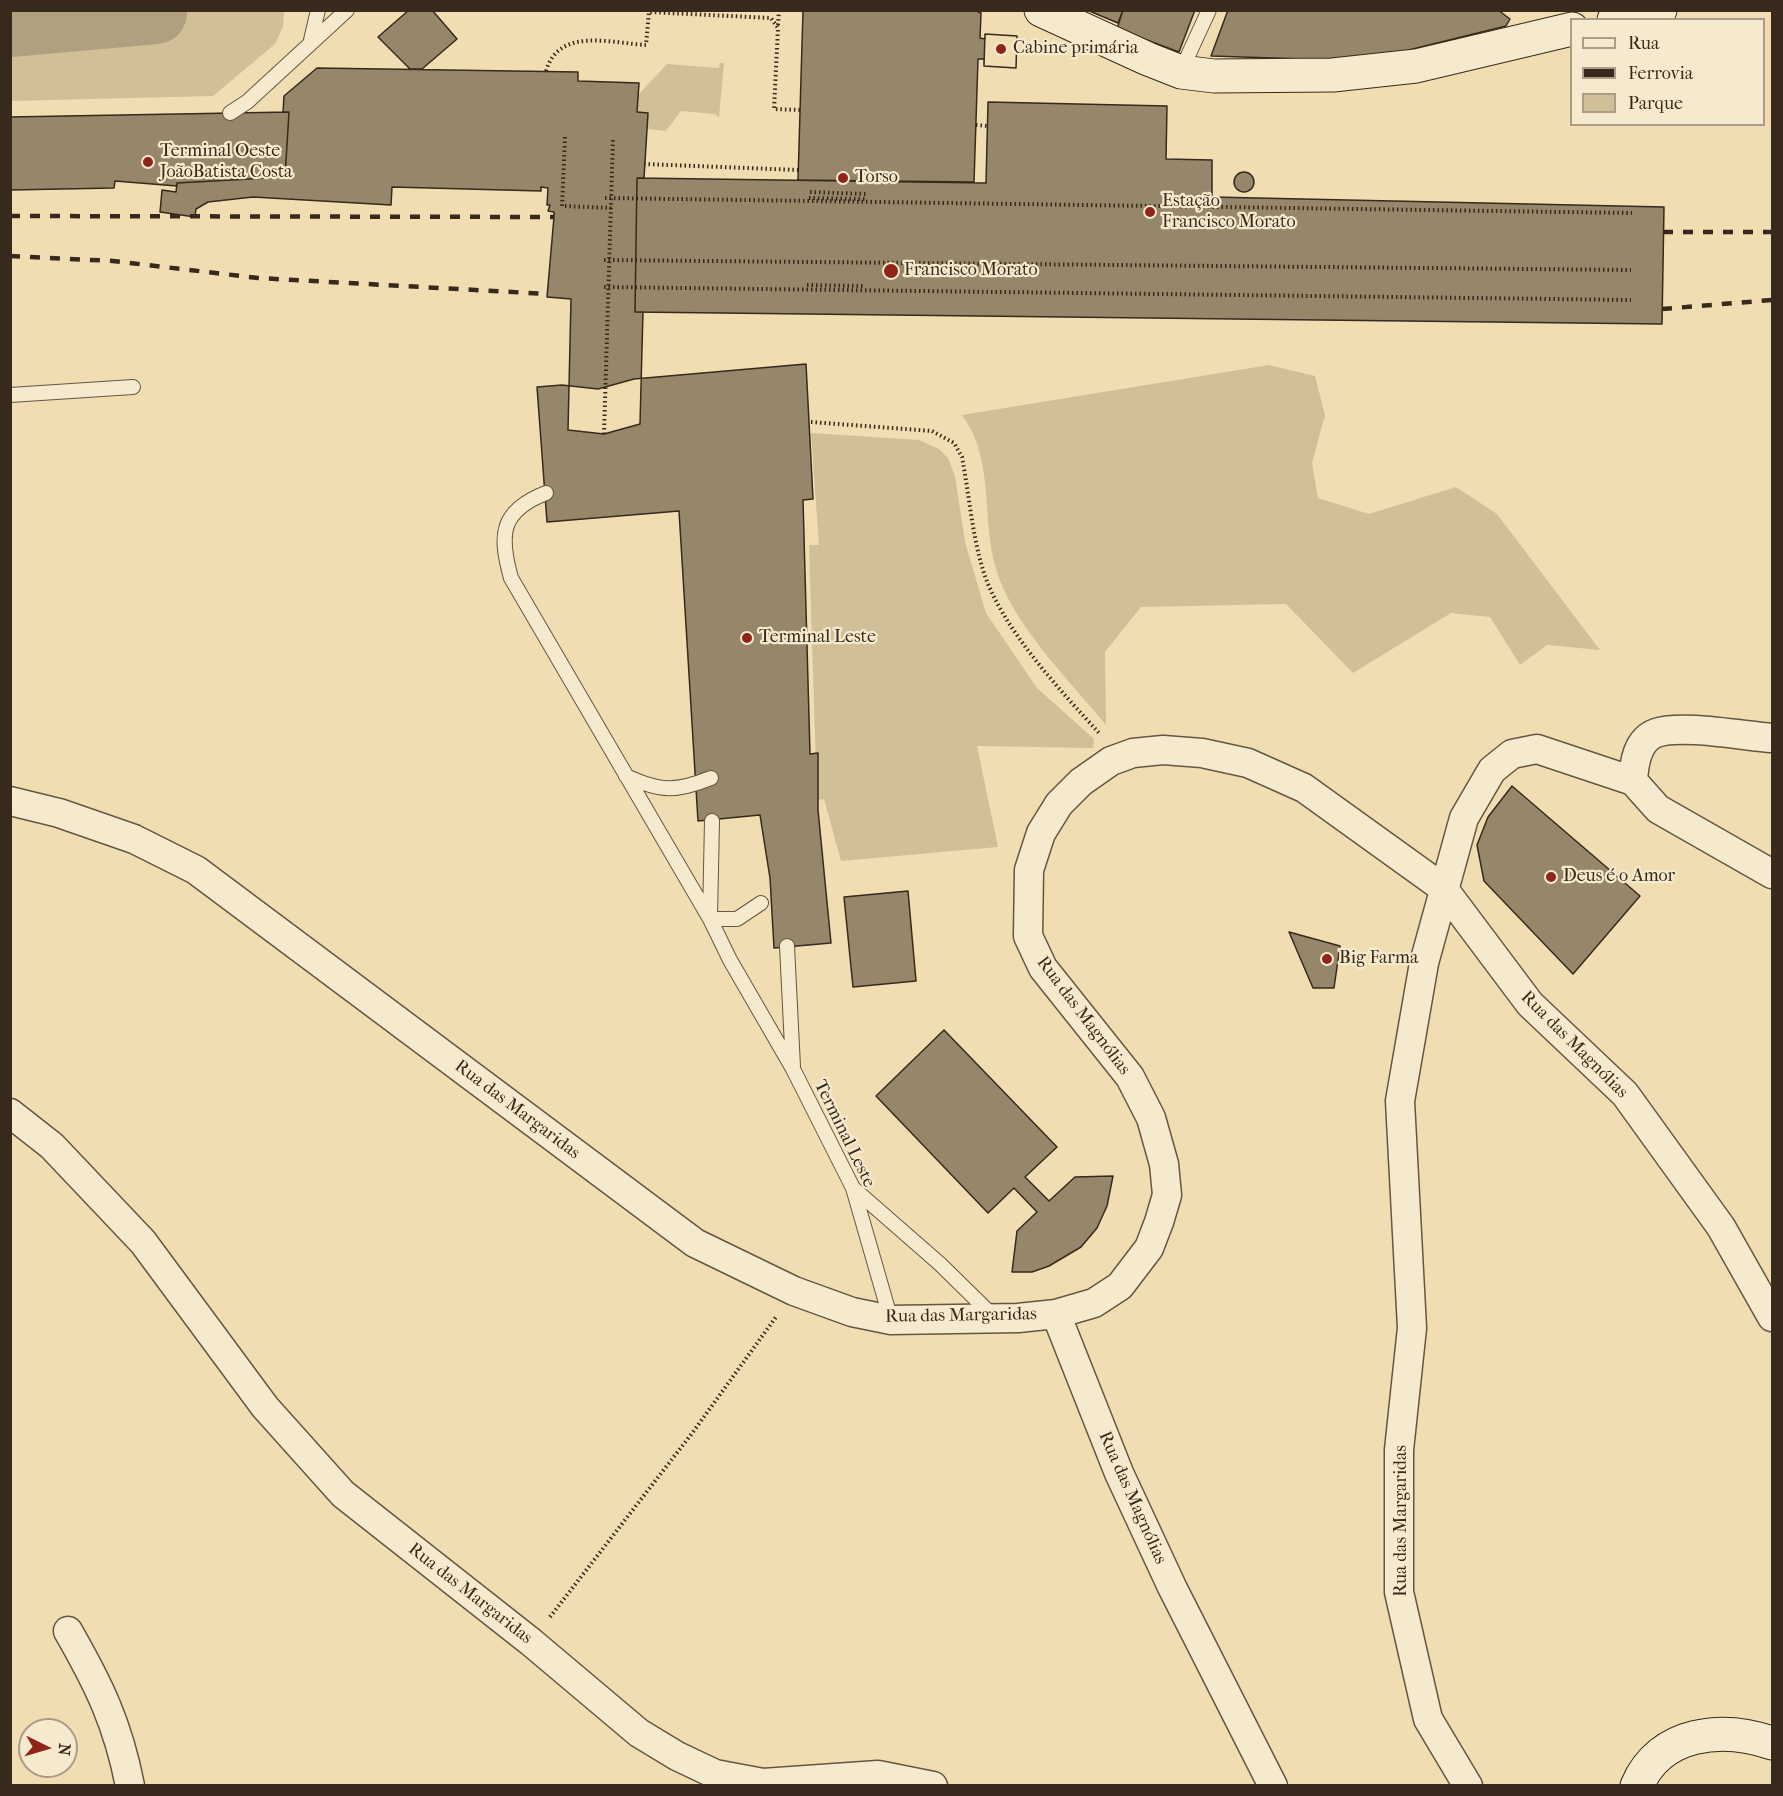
<!DOCTYPE html>
<meta charset="utf-8">
<style>
body{margin:0}
#map{position:relative;width:1783px;height:1796px;overflow:hidden;background:#f0deb2;font-family:"IM FELL French Canon",serif}
canvas{display:block}
.frame{position:absolute;inset:0;border:12px solid #37291b;pointer-events:none}
.legend{position:absolute;left:1570px;top:18px;width:195px;height:108px;box-sizing:border-box;background:#f5eacd;border:2px solid #a99d86;margin:0;padding:8px 10px;list-style:none;font-size:18px;color:#37291b}
.legend li{display:flex;align-items:center;gap:12px;height:30px}
.legend b{width:30px;border:2px solid #a99d86}
.north{position:absolute;left:18px;top:1718px;width:60px;height:60px;box-sizing:border-box;background:#f5eacd;border:2px solid #a99d86;border-radius:50%;rotate:95deg;font-size:16px;font-weight:700;line-height:24px;text-align:center;color:#37291b}
.north::after{content:'';display:block;margin:auto;width:21px;height:27px;background:#8f2418;clip-path:polygon(50% 0,100% 100%,50% 72%,0 100%)}
</style>
<div id="map">
<canvas width="1783" height="1796"></canvas>
<div class="frame"></div>
<ul class="legend">
<li><b style="height:8px;background:#f5eacd"></b>Rua</li>
<li><b style="height:8px;background:#37291b"></b>Ferrovia</li>
<li><b style="height:16px;background:#d1bf98"></b>Parque</li>
</ul>
<div class="north">N</div>
</div>
<script>
const ctx = document.querySelector('canvas').getContext('2d');
ctx.lineJoin = 'round';
function fillPath(path, color) { ctx.fillStyle = color; ctx.fill(path, 'evenodd'); }
function trace(path, color, width, dash) { ctx.strokeStyle = color; ctx.lineWidth = width; ctx.lineCap = dash ? 'butt' : 'round'; ctx.setLineDash(dash || []); ctx.stroke(path); }
function write(font, color, halo, rows, align = 'center') {
  ctx.font = font + ' "IM FELL French Canon",serif'; ctx.lineWidth = 4.5; ctx.setLineDash([]); ctx.textBaseline = 'middle'; ctx.strokeStyle = halo; ctx.fillStyle = color; for (const [text, x, y, turn = 0] of rows) {
    ctx.save(); ctx.translate(x, y); ctx.rotate((+turn || 0) * Math.PI / 180); ctx.textAlign = isNaN(turn) ? turn : align; if (halo) ctx.strokeText(text, 0, 0); ctx.fillText(text, 0, 0); ctx.restore();
  }
}
const green = new Path2D(`
 M10,11L284,10V11L283,27L275,44L213,96L11,101Z
 M720,63H724L719,118L715,114L681,111L666,131L646,129L637,112L638,95L667,64L719,68Z
 M1269,365L1315,376L1325,415L1312,463L1318,498L1369,514L1456,487L1497,514L1600,650L1547,645L1520,665L1490,617L1451,613L1353,673L1286,604L1141,607L1105,652L1106,725C1070,681 1012,624 996,569C981,519 995,459 962,415Z
 M811,433L919,440L939,449L948,458L955,476L965,542L986,613L1037,688L1094,739L1093,748L977,746L998,847L841,861L824,799L817,800L809,545H819Z`);
const river = new Path2D(`
 M10,26L156,13`);
const building = new Path2D(`
 M409,10H432L457,39L422,69H410L378,37Z
 M803,10H974L981,13L980,38L985,39V34L1017,36L1016,68L984,66V59H978L974,182L798,180Z
 M1087,10H1123L1118,23Z
 M1123,10H1195L1179,52L1117,29Z
 M1228,10H1498L1510,19L1506,26L1364,61L1211,56Z
 M985,34L1017,36L1016,68L984,66Z
 M317,68L578,72V81L639,83L637,112L648,113L644,178H637L635,312H643L640,424L604,434L568,430L571,299L547,297L554,217V212L548,211L550,205H547L548,188L541,187V191L392,187L391,205L253,197L208,202L196,209L195,217L160,212L162,190L176,192L177,183L285,177L289,112H283L284,96Z
 M988,102L1167,106L1166,159L1212,160V197L1664,207L1662,324L635,312L637,178L986,183Z
 M289,112L285,177L177,183V186L115,181L114,188L10,190V117Z
 M1234 182a10 10 0 1 1 20 0a10 10 0 1 1-20 0Z
 M806,364L813,499L803,500L810,754L818,753V810L831,943L774,948L770,878L760,815L698,821L679,511L547,522L537,387L562,385L598,389L634,379Z
 M1512,786L1640,896L1573,974L1484,881L1477,845L1488,817Z
 M908,891L916,981L853,987L844,897Z
 M1289,932L1340,946L1334,988H1313Z
 M944,1030L1057,1147L1025,1177L1049,1201L1075,1177L1113,1176L1107,1206L1097,1228L1081,1247L1049,1266L1032,1272H1012L1017,1231L1037,1212L1014,1188L988,1213L876,1096Z`);
const path = new Path2D(`
 M778,25L779,10
 M546,71C559,27 610,43 646,45L649,12L771,18L778,28L774,109L800,110
 M976,125L988,126
 M565,137L562,206L611,208
 M644,164L798,170
 M810,192L866,194
 M605,198L1632,213
 M809,198L866,199
 M604,260L1631,270
 M807,285L864,286
 M604,287L1631,300
 M811,422L932,431L954,443L962,457C969,494 972,534 983,570C1000,626 1059,689 1099,733
 M550,1617L693,1432L776,1317`);
const lane = new Path2D(`
 M311,40L318,10
 M1181,71L1209,10
 M230,113L247,102L347,10
 M10,395L133,387
 M546,493C500,511 499,535 511,578L710,919L730,960L793,1069L853,1188L891,1320
 M626,776C661,792 676,792 711,778
 M710,917L712,821
 M710,919H737L761,903
 M787,946L793,1067
 M853,1188L940,1264L993,1316`);
const street = new Path2D(`
 M1633,781C1634,763 1637,740 1656,733C1680,724 1744,736 1772,738
 M10,801L59,813L134,839L196,870L695,1243L794,1291L852,1312L891,1320L1018,1318L1056,1314L1094,1303L1120,1286L1149,1248L1159,1222L1167,1195L1164,1164L1151,1118L1130,1077L1043,968L1028,936L1029,870L1041,833L1059,804L1081,782L1111,761L1133,753L1163,750L1202,753L1248,763L1304,788L1443,888L1530,1004L1625,1094L1721,1227L1772,1317
 M10,1113L52,1146L143,1242L265,1407L343,1494L531,1642L639,1733L677,1756L715,1774L763,1783L878,1775L933,1786
 M1056,1314L1119,1473L1172,1587L1273,1786
 M68,1631C99,1685 118,1724 130,1786
 M1468,1786L1428,1719L1399,1592V1450L1412,1328L1400,1101L1424,963L1464,818L1492,770L1512,754L1537,749L1633,781L1658,809L1772,874`);
const secondary = new Path2D(`
 M1041,10L1148,59L1181,72L1214,76L1333,75L1416,66L1572,29
 M1614,20L1660,10
 M1637,1786C1660,1731 1723,1726 1772,1743`);
const rail = new Path2D(`
 M10,216L554,217
 M1663,232H1772
 M10,256L113,261L258,278L548,294
 M1662,309L1772,300`);
const pathBridge = new Path2D(`
 M604,434L613,138`);
const markers = [
 [1001,49,6,"#8f2418"],
 [148,162,6,"#8f2418"],
 [843,178,6,"#8f2418"],
 [1150,212,6,"#8f2418"],
 [891,271,8,"#8f2418"],
 [747,638,6,"#8f2418"],
 [1551,877,6,"#8f2418"],
 [1327,959,6,"#8f2418"]
];
const poiNames = [
 ["Cabine primária",1013,49],
 ["Terminal Oeste",160,152],
 ["JoãoBatista Costa",160,173],
 ["Torso",855,178],
 ["Estação",1162,202],
 ["Francisco Morato",1162,223],
 ["Francisco Morato",904,271],
 ["Terminal Leste",759,638],
 ["Deus é o Amor",1563,877],
 ["Big Farma",1339,959]
];
const streetNames = [
 ["Rua das Magnólias",1083,1016,53],
 ["Rua das Magnólias",1574,1045,45],
 ["Rua das Margaridas",517,1110,37],
 ["Terminal Leste",844,1134,64],
 ["Rua das Margaridas",961,1316,-1],
 ["Rua das Magnólias",1132,1498,66],
 ["Rua das Margaridas",1402,1521,-90],
 ["Rua das Margaridas",470,1594,38]
];
fillPath(green, '#d1bf98');
trace(river, '#b1a07f', 62);
fillPath(building, '#97876a');
trace(building, '#37291b', 1.5);
trace(lane, '#655641', 16);
trace(street, '#655641', 31);
trace(secondary, '#37291b', 35);
trace(path, '#37291b', 4, [1.5, 3]);
trace(lane, '#f5eacd', 14);
trace(street, '#f5eacd', 28);
trace(secondary, '#f5eacd', 33);
trace(rail, '#37291b', 4.5, [10, 10]);
trace(pathBridge, '#37291b', 4, [1.5, 3]);
for (const [x, y, r, color] of markers) { const dot = new Path2D(); dot.arc(x, y, r, 0, 2 * Math.PI); ctx.fillStyle = color; ctx.fill(dot); trace(dot, '#f5eacd', 2); }
write('18px', '#37291b', '#f5eacd', poiNames, 'left');
write('18px', '#37291b', '#f5eacd', streetNames);
</script>
